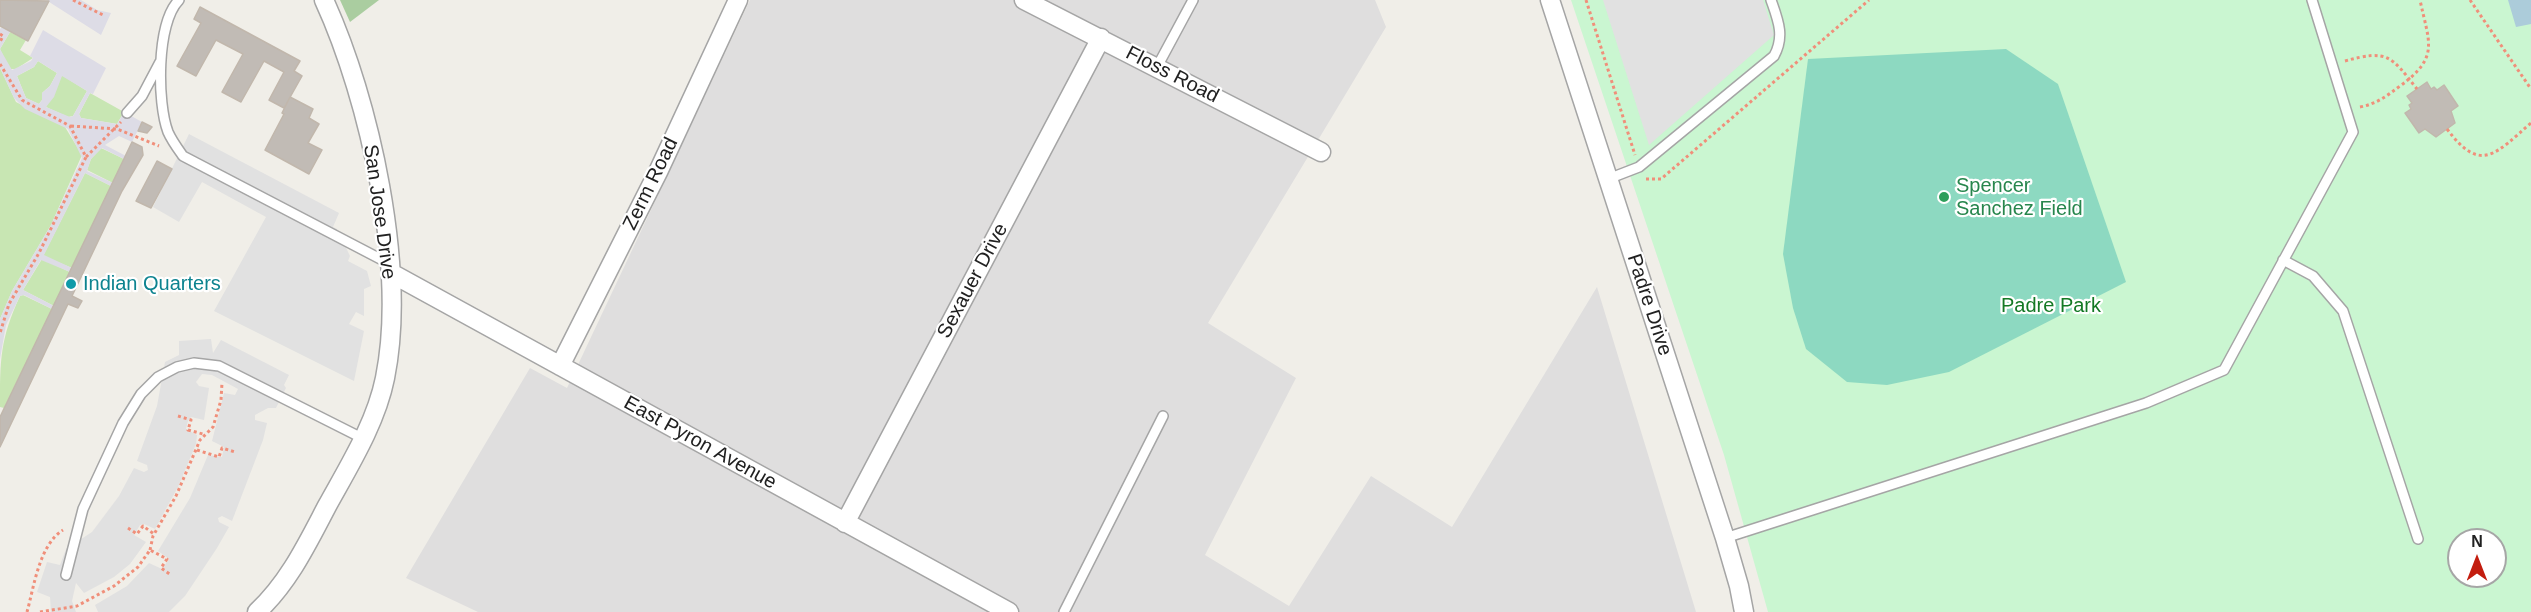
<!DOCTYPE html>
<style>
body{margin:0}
#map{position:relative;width:2531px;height:612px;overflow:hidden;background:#f0eee8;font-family:Arial,sans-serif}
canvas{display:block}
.north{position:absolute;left:2447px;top:528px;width:60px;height:60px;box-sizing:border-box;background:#fff;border:2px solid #a6a6a6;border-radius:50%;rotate:0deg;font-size:16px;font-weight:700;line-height:24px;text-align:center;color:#212121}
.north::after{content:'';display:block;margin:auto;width:21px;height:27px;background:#c31d0f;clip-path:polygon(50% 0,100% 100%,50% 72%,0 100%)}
</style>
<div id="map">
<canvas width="2531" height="612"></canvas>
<div class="north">N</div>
</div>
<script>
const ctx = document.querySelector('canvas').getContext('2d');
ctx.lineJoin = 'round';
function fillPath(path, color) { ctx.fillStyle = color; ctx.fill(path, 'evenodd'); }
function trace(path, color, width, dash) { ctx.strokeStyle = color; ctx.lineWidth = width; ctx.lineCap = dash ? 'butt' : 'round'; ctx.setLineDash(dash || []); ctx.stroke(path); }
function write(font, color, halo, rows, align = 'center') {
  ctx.font = font + ' Arial,sans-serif'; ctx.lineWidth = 4.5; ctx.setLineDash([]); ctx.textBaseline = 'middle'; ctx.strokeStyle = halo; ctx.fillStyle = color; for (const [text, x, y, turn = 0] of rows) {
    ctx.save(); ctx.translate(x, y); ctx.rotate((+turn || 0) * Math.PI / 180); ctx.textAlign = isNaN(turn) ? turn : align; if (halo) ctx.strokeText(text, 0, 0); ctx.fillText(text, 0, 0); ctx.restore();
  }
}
const residential = new Path2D(`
 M750,0H1375L1386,27L1208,323L1296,378L1205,555L1289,606L1371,476L1452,527L1597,287L1696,612H478L406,578L530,368L567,388Z`);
const grass = new Path2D(`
 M10,32L26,40L20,50L33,58L16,69H9L0,49Z
 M38,61L57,73L50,86L42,93V100L39,104L26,98L17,76L34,67Z
 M0,68L16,102L65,127L82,155L51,225L12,291L0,319Z
 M62,75L87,91L73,116L68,117L46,107Z
 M90,93L124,112L117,124L81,118L79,114Z
 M101,148L124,159L113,183L87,170L91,159Z
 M85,173L111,186L72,268L43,256Z
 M42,259L70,272L54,306L23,290Z
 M23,295L52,309L4,408L0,407C0,360 0,339 20,296Z`);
const forest = new Path2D(`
 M340,0H379L350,22Z`);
const park = new Path2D(`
 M1571,0H2531V612H1768L1724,455ZM2459,540H2495V576H2459Z`);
const pitch = new Path2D(`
 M2006,49L2058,84L2126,282L1949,372L1887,385L1847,382L1806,349L1793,308L1783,254L1808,59Z`);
const parking = new Path2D(`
 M1603,0H1763L1774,35L1649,145Z
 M189,134L339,213L333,227L337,229L350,256L348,261L367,271L371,286L364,289V316L356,312L349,324L364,331L354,381L214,311L266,217L202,182L179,222L153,207Z
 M211,339L213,353L221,340L289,375L284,385L286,388L276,408H268L255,415V420L267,423L263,440L232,521L222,516L218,518L219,522L229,527L217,548L185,596L169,612H98L95,605L127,586L149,563L162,569L169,559L158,551L190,498L208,455L222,457L224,447L212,441L224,393L235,395L238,389L212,375L202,374L196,382L199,386L209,388L204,420L191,417L188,421L186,429L197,435L196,444L178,487L155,529L144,524L140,525L134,535L146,542L130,564L114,577L84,593L76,583L72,601L76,612H51L50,597L37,592L47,562L60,565L66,549L92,532L119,496L134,468L144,472L148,470L147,465L137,461L157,406L165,362L179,355V341Z`);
const plaza = new Path2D(`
 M46,0H81L97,10L111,13L101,35Z
 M2,27L10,32L0,49L12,70L31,61L33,58L30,56L43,30L106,68L93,94L90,93L79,114L81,118L117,124L124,112L142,122L132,142L119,136L105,145L126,156L124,159L102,148L91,159L87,171L113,183L111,186L85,173L44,255L72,268L70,272L41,260L23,290L54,306L52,309L24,295L20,296L6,325L0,359V319L12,291L51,225L82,158L68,129L25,109L14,98L0,68V29ZM38,61L57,73L50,86L42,93V100L39,104L26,98L17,76L34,67ZM62,76L87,91L73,116L70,117L46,107L54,97Z`);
const water = new Path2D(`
 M2508,0H2531V24L2516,27Z`);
const building = new Path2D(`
 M0,0L49,1L28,41L0,26Z
 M200,7L300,61L294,71L302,76L284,108L269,100L284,72L264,61L241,102L222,92L243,54L216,40L196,76L177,66L201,23L194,19Z
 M2427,82L2431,89L2434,87L2437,90L2444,85L2458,106L2451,111L2455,123L2436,137L2425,129L2419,133L2405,113L2411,109L2409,105L2412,103L2407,96Z
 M290,97L313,109L309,118L319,124L308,143L322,150L309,174L265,150L284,114L282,113Z
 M142,122L152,127L147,133L138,131Z
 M132,142L142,147L143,155L122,191L72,296L82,301L78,308L68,304L0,447V417Z
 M157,161L172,169L151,208L136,201Z`);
const path = new Path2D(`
 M73,0L103,15
 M1586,0L1635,155
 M2470,0L2531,89
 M0,34L3,36L0,42
 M2345,61C2388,49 2391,56 2417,89
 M0,64L22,100L70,126L86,157L39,253L9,304L0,333
 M2360,107C2376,104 2387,96 2400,86C2440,57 2429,43 2420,0
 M71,126L117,129L159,146
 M2447,129C2481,175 2496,153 2531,123
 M86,157L121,122
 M1646,179H1661L1869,0
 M178,416L191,420L188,430L203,434
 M197,450L219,457L222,448L235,452
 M128,528L137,534L143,526L154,534
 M150,550L153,536L176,496L200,440L213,427L221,400L222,383
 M27,612C34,587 39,545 63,530
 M40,612L77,606L114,586L138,567L150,550L167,559L161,568L171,575`);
const service = new Path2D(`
 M179,0C156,23 157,103 168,132C172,141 178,149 183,156L390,264
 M1157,67L1193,0
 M127,113L142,96L160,62
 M1608,179L1639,167L1774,56C1785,36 1778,20 1771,0
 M2283,260L2313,276L2343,311L2418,539
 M1725,538L2146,403L2224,370L2353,132L2312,0
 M66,575L83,509L123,423L141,394L158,377L177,367L194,363L219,366L362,438
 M1064,612L1163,416`);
const minor = new Path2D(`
 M1024,0L1321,152
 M1550,0L1725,538L1739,586L1744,612
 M391,273L1009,612
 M560,366L658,172L738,0
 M845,523L1101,38
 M257,612C289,582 307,544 327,506C349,466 376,423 385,378C407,269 370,100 324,0`);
const markers = [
 [1944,197,6,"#2e9e5b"],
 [71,284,6,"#0f9aa8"]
];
const streetNames = [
 ["Floss Road",1172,75,27],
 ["Zerm Road",651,184,-64],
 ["San Jose Drive",379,212,82],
 ["Sexauer Drive",973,281,-62],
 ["Padre Drive",1649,305,72],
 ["East Pyron Avenue",700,443,29]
];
const leisureNames = [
 ["Spencer",1956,186],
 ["Sanchez Field",1956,209]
];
const cultureNames = [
 ["Indian Quarters",83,284]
];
const parkNames = [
 ["Padre Park",2051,306]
];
fillPath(residential, '#dfdede');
fillPath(grass, '#c8e6b3');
fillPath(forest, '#aacda0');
fillPath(park, '#caf6d1');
fillPath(pitch, '#8dd9c1');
fillPath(parking, '#e1e1e1');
fillPath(plaza, '#dddce6');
fillPath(water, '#acccda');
fillPath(building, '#c1bbb5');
trace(building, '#c1b7ac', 1.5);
trace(service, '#a5a5a5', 12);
trace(minor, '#a5a5a5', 21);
trace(path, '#f08f7a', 3, [3, 3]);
trace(service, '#fff', 9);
trace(minor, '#fff', 18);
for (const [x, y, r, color] of markers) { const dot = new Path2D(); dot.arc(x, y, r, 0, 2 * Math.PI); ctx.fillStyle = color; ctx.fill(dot); trace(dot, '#fff', 2); }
write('20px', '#212121', '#fff', streetNames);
write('20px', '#27864d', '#fff', leisureNames, 'left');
write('20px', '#0d838f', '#fff', cultureNames, 'left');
write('20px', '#147925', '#fff', parkNames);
</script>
